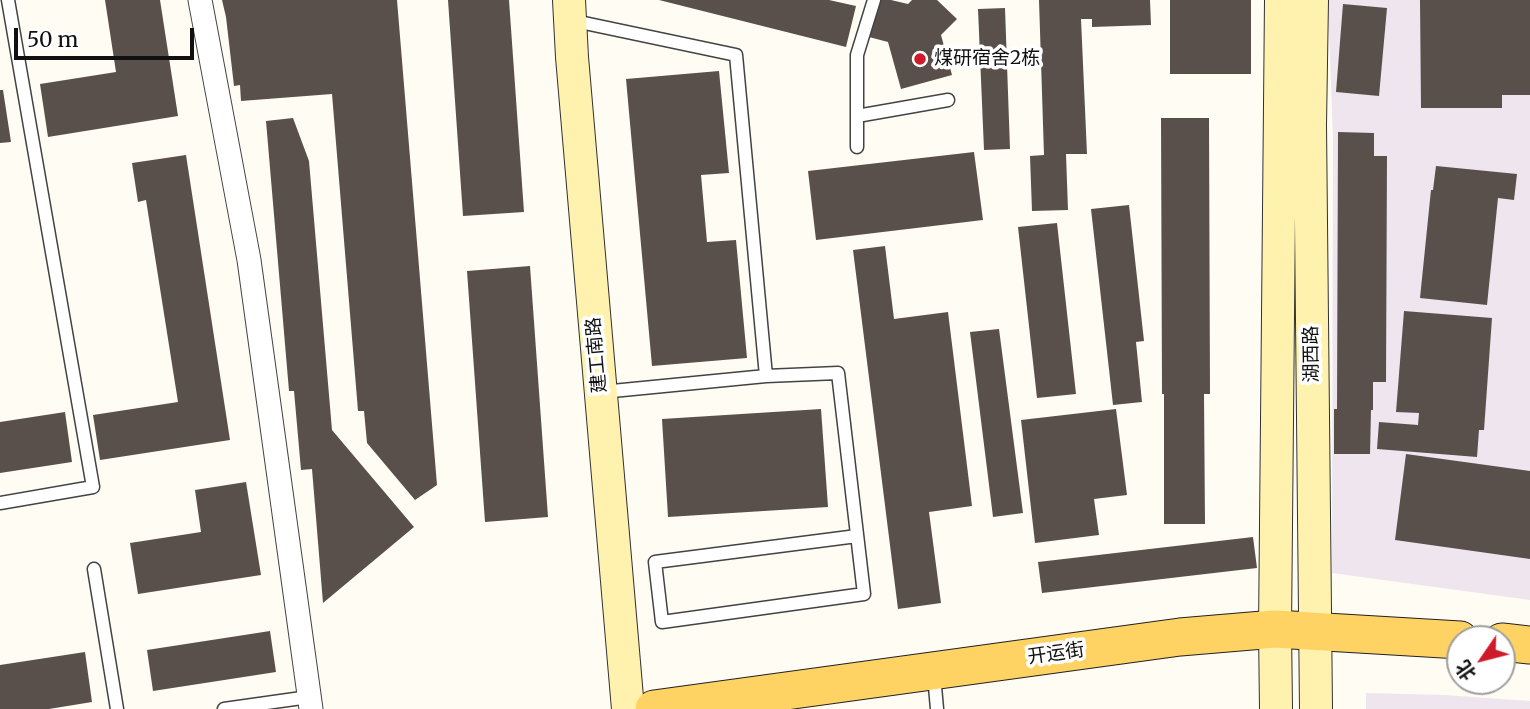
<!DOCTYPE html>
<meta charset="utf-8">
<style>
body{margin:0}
#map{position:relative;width:1530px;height:709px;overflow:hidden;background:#fffcf4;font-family:Merriweather,"Noto Sans SC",serif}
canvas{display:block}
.north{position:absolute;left:1446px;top:625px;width:70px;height:70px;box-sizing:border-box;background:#fff;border:2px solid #9f9f9f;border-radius:50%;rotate:235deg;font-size:19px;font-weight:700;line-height:28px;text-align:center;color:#101010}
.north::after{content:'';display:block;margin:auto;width:24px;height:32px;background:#cf1a2b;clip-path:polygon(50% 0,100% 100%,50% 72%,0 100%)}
.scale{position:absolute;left:14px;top:28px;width:180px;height:32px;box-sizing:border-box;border:4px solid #101010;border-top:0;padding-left:9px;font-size:21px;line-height:24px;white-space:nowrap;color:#101010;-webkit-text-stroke:5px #fff;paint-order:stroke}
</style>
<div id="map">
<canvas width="1530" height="709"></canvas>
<div class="north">北</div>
<div class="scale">50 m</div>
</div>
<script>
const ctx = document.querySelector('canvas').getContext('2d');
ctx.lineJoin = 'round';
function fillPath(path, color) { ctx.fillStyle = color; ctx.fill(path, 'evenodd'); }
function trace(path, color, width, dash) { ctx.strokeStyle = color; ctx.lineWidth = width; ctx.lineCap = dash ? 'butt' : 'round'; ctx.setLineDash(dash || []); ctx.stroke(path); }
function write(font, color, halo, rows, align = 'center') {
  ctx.font = font + ' Merriweather,"Noto Sans SC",serif'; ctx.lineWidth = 7; ctx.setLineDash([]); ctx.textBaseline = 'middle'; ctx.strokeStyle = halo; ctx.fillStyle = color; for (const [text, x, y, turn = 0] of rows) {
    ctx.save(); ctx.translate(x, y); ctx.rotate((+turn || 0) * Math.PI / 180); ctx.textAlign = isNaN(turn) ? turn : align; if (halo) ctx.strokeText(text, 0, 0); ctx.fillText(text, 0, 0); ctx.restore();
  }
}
const industrial = new Path2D(`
 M1328,0H1530V600L1332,573L1333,139Z
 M1366,693L1445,695L1530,701V709H1366Z`);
const building = new Path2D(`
 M105,0H160L178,116L48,137L40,84L116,72Z
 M222,0H397L437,485L415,500L367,443L364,411H358L332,94L241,101L240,85L234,86L226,17Z
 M448,0H509L524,212L463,216Z
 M659,0H829L856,6L846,47Z
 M878,0H891L908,4L912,0H937L957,19L941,35L952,75L901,89L888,42L869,37Z
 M1039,0H1150L1151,25L1092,27V19H1081L1087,154H1066L1068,210L1032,211L1030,156L1044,155Z
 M1170,0H1251V74H1170Z
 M1420,0H1530V95H1502V108H1421Z
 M1343,4L1387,8L1379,96L1336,92Z
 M1005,8L1010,149L984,150L978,9Z
 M719,71L729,173L701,175L707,242L736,240L747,358L652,366L626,79Z
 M0,90H3L11,142L0,143Z
 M293,118L309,161L332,430L414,527L323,603L312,469L301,470L294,391H289L266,121Z
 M1161,118H1209L1210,394H1204L1205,524H1164V394H1162Z
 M1338,132L1374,133V156H1387L1386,382H1373V410H1371L1370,454H1334V409H1337Z
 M974,152L983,220L816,240L808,171Z
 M186,155L230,440L100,460L93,415L178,402L146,200L138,202L132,163Z
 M1436,166L1517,174L1514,200L1498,198L1487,305L1420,298L1431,190H1433Z
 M1129,205L1144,341L1136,342L1142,402L1113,405L1091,209Z
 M1057,223L1076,394L1037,398L1018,227Z
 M885,246L894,319L948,312L972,506L929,512L941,603L898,609L853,250Z
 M530,266L548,517L485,522L467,271Z
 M1404,311L1492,318L1484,430H1479L1477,457L1377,449L1379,422L1418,425L1419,413L1396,412Z
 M999,329L1023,513L993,517L970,332Z
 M821,409L828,507L668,517L662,419Z
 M1116,409L1127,495L1094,499L1099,535L1035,543L1021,420Z
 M65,412L72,462L0,473V422Z
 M1406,454L1530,471V559L1395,540Z
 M246,482L261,575L138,594L130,543L201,532L195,490Z
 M1253,537L1257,568L1042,593L1038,562Z
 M270,631L276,672L153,691L147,650Z
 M85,652L92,702L49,709H0V665Z`);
const lane = new Path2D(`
 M570,20L736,55L766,376L838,373L864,594L662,622L655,562L857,536
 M857,116L948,100
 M857,147V55L874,0
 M602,392L766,376
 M0,503L93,487L8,0
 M94,569L117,709
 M934,675L937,709
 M224,709L309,697`);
const street = new Path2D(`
 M200,0L249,260L311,709`);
const secondary = new Path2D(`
 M569,0L572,57L628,709
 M1312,0L1310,125L1316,709
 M1276,709L1275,629L1281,0`);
const primary = new Path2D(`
 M1502,642L1530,645
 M654,709L1180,637L1275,629L1460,640`);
const markers = [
 [920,59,7,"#cf1a2b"]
];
const poiNames = [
 ["煤研宿舍2栋",934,59]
];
const streetNames = [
 ["湖西路",1312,354,-91],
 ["建工南路",597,355,-95],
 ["开运街",1056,654,-8]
];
fillPath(industrial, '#eee5ef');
fillPath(building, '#5a504b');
trace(lane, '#434343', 15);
trace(street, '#434343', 25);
trace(secondary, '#323232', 34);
trace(primary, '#212121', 39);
trace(lane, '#fff', 12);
trace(street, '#fff', 23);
trace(secondary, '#fff2af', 32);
trace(primary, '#ffd264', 37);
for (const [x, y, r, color] of markers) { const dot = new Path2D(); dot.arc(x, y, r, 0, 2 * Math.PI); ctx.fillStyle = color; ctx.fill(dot); trace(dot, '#fff', 2.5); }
write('19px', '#101010', '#fff', poiNames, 'left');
write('19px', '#101010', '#fff', streetNames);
</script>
